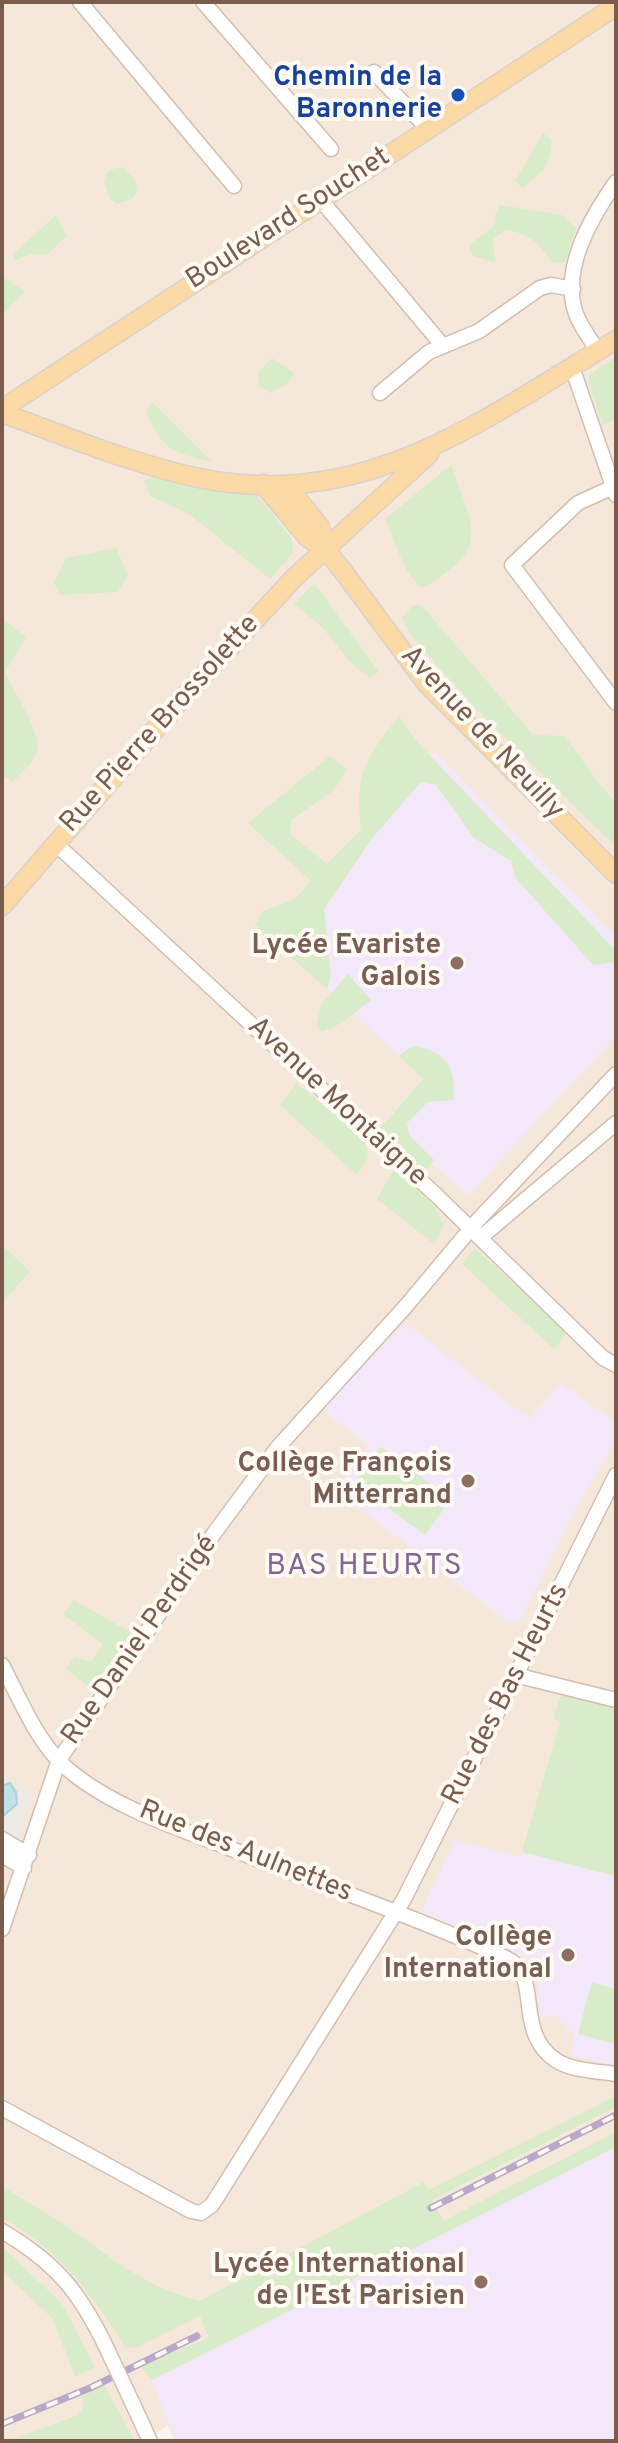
<!DOCTYPE html>
<meta charset="utf-8">
<style>
body{margin:0}
#map{position:relative;width:618px;height:2443px;overflow:hidden;background:#fdf6ec;font-family:Overpass,sans-serif}
canvas{display:block}
.frame{position:absolute;inset:0;border:4px solid #7a5c4d;pointer-events:none}
</style>
<div id="map">
<canvas width="618" height="2443"></canvas>
<div class="frame"></div>
</div>
<script>
const ctx = document.querySelector('canvas').getContext('2d');
ctx.lineJoin = 'round';
function fillPath(path, color) { ctx.fillStyle = color; ctx.fill(path, 'evenodd'); }
function trace(path, color, width, dash) { ctx.strokeStyle = color; ctx.lineWidth = width; ctx.lineCap = dash ? 'butt' : 'round'; ctx.setLineDash(dash || []); ctx.stroke(path); }
function write(font, color, halo, rows, align = 'center') {
  ctx.font = font + ' Overpass,sans-serif'; ctx.lineWidth = 8; ctx.setLineDash([]); ctx.textBaseline = 'middle'; ctx.strokeStyle = halo; ctx.fillStyle = color; for (const [text, x, y, turn = 0] of rows) {
    ctx.save(); ctx.translate(x, y); ctx.rotate((+turn || 0) * Math.PI / 180); ctx.textAlign = isNaN(turn) ? turn : align; if (halo) ctx.strokeText(text, 0, 0); ctx.fillText(text, 0, 0); ctx.restore();
  }
}
const residential = new Path2D(`
 M2,2H616V2441H175L167,2425L147,2441H2Z`);
const industrial = new Path2D(`
 M2,1775L34,1794L14,1857L2,1850Z`);
const education = new Path2D(`
 M434,751L616,937V1036L467,1196L386,1120L423,1079L271,937L326,865Z
 M405,1323L529,1419L561,1383L616,1423V1440L572,1515L520,1620L508,1622L336,1491L369,1446L322,1409Z
 M455,1840L520,1857L522,1852L616,1876V2065L571,2056L574,2035L556,2016L539,2015L538,1984L543,1965L421,1911Z
 M616,2146V2441H175L152,2380Z`);
const green = new Path2D(`
 M543,133L551,140C553,165 541,173 522,188L515,181Z
 M122,167L135,180L137,192L132,199L117,204L110,199L104,181L109,170Z
 M500,205L562,215L576,228L565,262L552,264C541,244 529,233 505,230L492,240L496,263L473,256L469,245L496,224L495,215Z
 M56,215L67,236L47,254H31L16,260L12,255Z
 M2,276L25,292L2,315Z
 M616,357V419L603,426L588,380L592,373Z
 M272,358L294,373L288,383L271,393L259,386L258,373Z
 M152,402L212,462C171,452 164,451 146,412Z
 M451,465C474,531 492,547 423,588C401,573 397,542 385,519Z
 M158,475L254,492L292,539L293,553L270,579L189,514L150,496L144,480Z
 M116,548L128,575L118,592L60,595L54,583L66,558Z
 M314,583L379,672L369,677L352,664L321,626L294,604Z
 M413,605L422,606L533,735L564,736C583,759 595,782 616,802V847L474,707L411,635L402,618Z
 M2,618L26,637L5,672C13,691 43,735 37,752C33,763 21,773 13,782L2,775Z
 M399,716L418,743L616,951L615,962L593,965L515,877L511,861L474,838L436,785L421,782L373,837L324,909L331,974L327,989L255,925L263,911L296,898L311,881L248,823L330,756L347,770L334,790L291,820V835L327,864L361,829C355,772 365,760 399,716Z
 M348,974L371,1000L342,1023L322,1032L316,1025L321,1005Z
 M413,1046C446,1050 457,1069 453,1100L428,1102L407,1123L410,1136L434,1160L421,1176L377,1132L423,1079L399,1056Z
 M297,1083L365,1141L368,1158L357,1175L280,1105Z
 M397,1170L436,1209L444,1225L434,1244L377,1199L392,1172Z
 M2,1245L30,1272L2,1302Z
 M475,1248L567,1333L554,1349L462,1264Z
 M381,1447L451,1499L425,1535L354,1483Z
 M74,1600L133,1634L90,1688L66,1669L74,1657L91,1662L103,1644L63,1614Z
 M563,1690L616,1705V1876L522,1852L560,1722L553,1718Z
 M592,1982L616,1989V2044L578,2034Z
 M616,2096V2107L432,2200L443,2221L616,2132V2147L152,2380L139,2366L209,2338L200,2316L138,2347L126,2348C90,2292 61,2252 2,2218V2186C30,2204 59,2220 86,2240C123,2267 154,2290 200,2301L424,2182L429,2190Z
 M2,2246L62,2304L95,2367L75,2377L53,2319L2,2271Z
 M104,2385L135,2441H8L78,2415L84,2405L81,2396Z`);
const water = new Path2D(`
 M10,1783L16,1792L17,1804L2,1817V1786Z`);
const minor = new Path2D(`
 M80,2L234,186
 M203,2L331,149
 M374,72L428,129
 M320,199L443,346
 M598,351C590,339 581,327 576,314C560,269 592,216 616,182
 M572,367L616,495
 M380,393L429,352L479,331L540,288L551,285L573,289
 M613,487L578,503L512,565L616,703
 M55,843L436,1195L603,1358L616,1365
 M480,1238L616,1123
 M2,1665C19,1697 36,1739 62,1764C105,1804 170,1825 224,1846C318,1884 414,1916 506,1958C544,1975 512,2032 557,2061C574,2071 597,2071 616,2074
 M515,1675L616,1700
 M2,1839L29,1855
 M2,1855L24,1868
 M2,1929L59,1760L215,1532L278,1447L406,1306L478,1220L616,1074
 M2,2108L191,2211L201,2213L212,2205L404,1899L616,1475
 M2,2231C58,2264 81,2294 108,2351
 M131,2400L150,2441`);
const major = new Path2D(`
 M2,409L616,6
 M2,413C66,436 132,464 199,478C366,512 482,420 616,340
 M263,484L307,537L325,549L343,571L426,683L616,874
 M287,486L320,527L325,549
 M2,906L186,694L295,577L429,454`);
const rail = new Path2D(`
 M431,2208L616,2115
 M2,2424L90,2388L197,2336`);
const minorBridge = new Path2D(`
 M108,2351L131,2400`);
const markers = [
 [458,95,8,"#1a4fb4"],
 [457,963,8,"#8d6e63"],
 [468,1481,8,"#8d6e63"],
 [568,1955,8,"#8d6e63"],
 [481,2282,8,"#8d6e63"]
];
const transitNames = [
 ["Chemin de la",442,79],
 ["Baronnerie",442,111]
];
const streetNames = [
 ["Boulevard Souchet",289,220,-33],
 ["Rue Pierre Brossolette",161,725,-48],
 ["Avenue de Neuilly",481,734,47],
 ["Avenue Montaigne",336,1103,43],
 ["Rue Daniel Perdrigé",141,1641,-55],
 ["Rue des Bas Heurts",507,1695,-63],
 ["Rue des Aulnettes",245,1853,22]
];
const educationNames = [
 ["Lycée Evariste",441,947],
 ["Galois",441,979],
 ["Collège François",452,1465],
 ["Mitterrand",452,1497],
 ["Collège",552,1939],
 ["International",552,1971],
 ["Lycée International",465,2266],
 ["de l'Est Parisien",465,2298]
];
const neighbourhoodNames = [
 ["BAS HEURTS",365,1568]
];
fillPath(residential, '#f5e8da');
fillPath(industrial, '#efe9e4');
fillPath(education, '#f3e8fa');
fillPath(green, '#d8ecc9');
fillPath(water, '#bfe3e8');
trace(water, '#a5d3da', 2);
trace(minor, '#d1beb0', 17);
trace(major, '#dad1cd', 21);
trace(minor, '#fff', 14);
trace(major, '#fbd9a5', 18);
trace(rail, '#b9a8c9', 7);
trace(rail, '#fffaf3', 4, [12]);
trace(minorBridge, '#d1beb0', 17, []);
trace(minorBridge, '#fff', 14);
for (const [x, y, r, color] of markers) { const dot = new Path2D(); dot.arc(x, y, r, 0, 2 * Math.PI); ctx.fillStyle = color; ctx.fill(dot); trace(dot, '#fffaf3', 3); }
write('bold 28px', '#164399', '#fffaf3', transitNames, 'right');
write('28px', '#7a5c4d', '#fffaf3', streetNames);
write('bold 28px', '#785e54', '#fffaf3', educationNames, 'right');
ctx.letterSpacing = '2px';
write('30px', '#846695', '#fffaf3', neighbourhoodNames);
ctx.letterSpacing = '0px';
</script>
